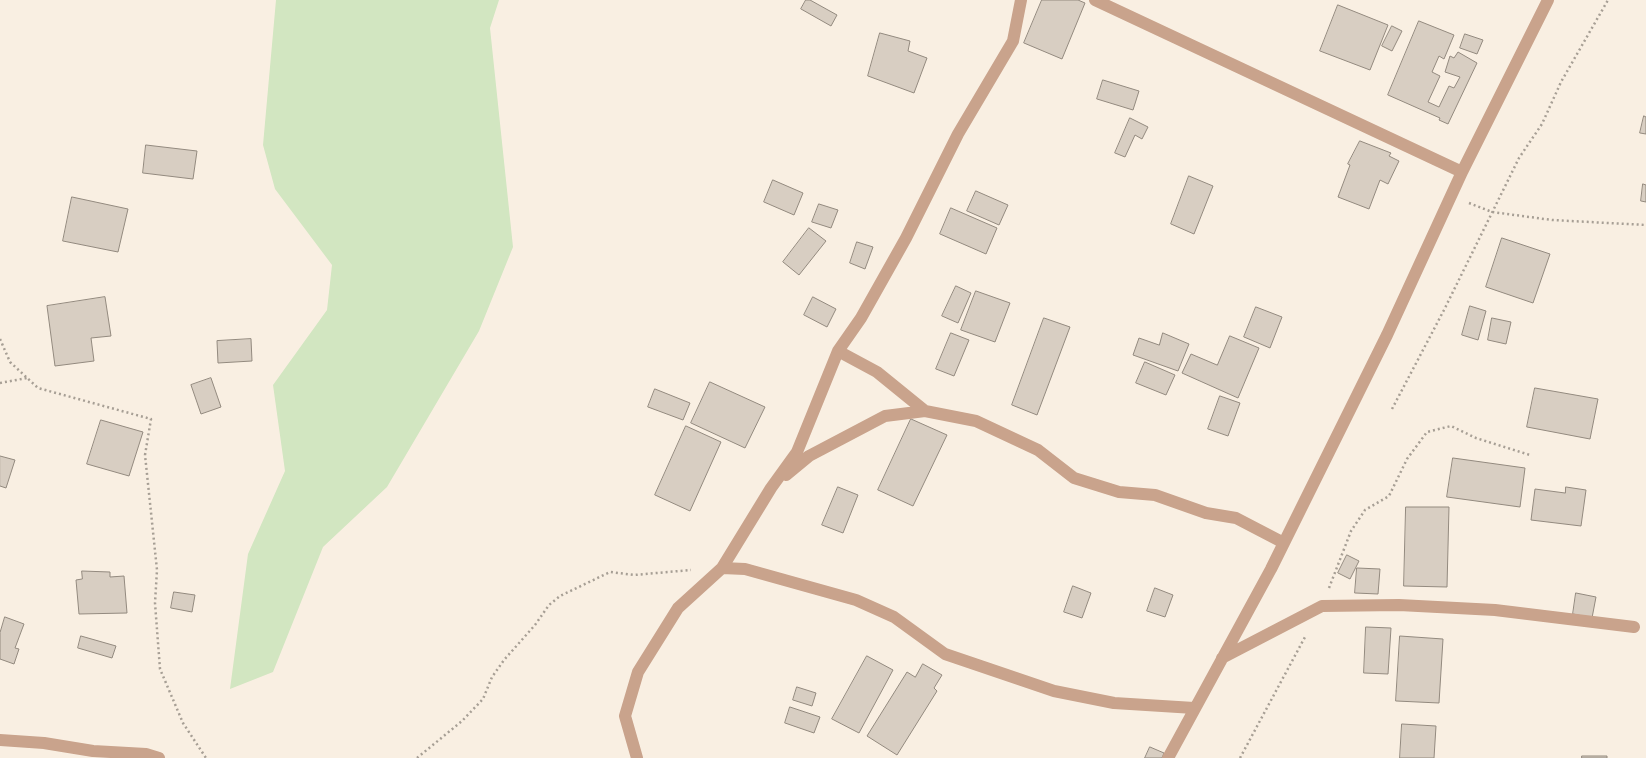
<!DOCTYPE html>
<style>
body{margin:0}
canvas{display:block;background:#f9efe2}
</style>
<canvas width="1646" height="758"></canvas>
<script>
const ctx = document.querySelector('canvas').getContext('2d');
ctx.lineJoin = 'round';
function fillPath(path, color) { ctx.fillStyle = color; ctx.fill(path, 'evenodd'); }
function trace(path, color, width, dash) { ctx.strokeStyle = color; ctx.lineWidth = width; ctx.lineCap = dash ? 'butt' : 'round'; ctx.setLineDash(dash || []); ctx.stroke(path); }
const green = new Path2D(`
 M276,0H499L490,28L513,247L479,331L387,487L323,547L273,672L230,689L248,554L285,471L273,385L327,310L332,265L275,189L263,145Z`);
const building = new Path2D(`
 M806,0H810L837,15L831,26L801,9Z
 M1042,0H1078L1085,3L1062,59L1024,43Z
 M1338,5L1388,25L1370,70L1320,51Z
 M1419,21L1454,35L1444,59L1439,56L1432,72L1440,76L1428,102L1439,107L1449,86L1454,88L1460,77L1445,72L1450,56L1454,58L1458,52L1477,63L1448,124L1439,120L1440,118L1388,95Z
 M1392,26L1402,31L1392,51L1382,46Z
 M880,33L910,41L908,51L927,58L914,93L868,76Z
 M1465,34L1483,40L1477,54L1460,48Z
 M1103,80L1139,91L1133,110L1097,99Z
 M1644,116L1646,117V134L1640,133Z
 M1130,118L1148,127L1142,139L1135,135L1125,157L1115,153Z
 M1360,141L1391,153L1389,156L1399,161L1388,184L1380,180L1369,209L1338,197L1350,165L1348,164Z
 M146,145L197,151L193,179L143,173Z
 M1189,176L1213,186L1194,234L1171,224Z
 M773,180L803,193L794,215L764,202Z
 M1643,184L1646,185V202L1641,201Z
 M976,191L1008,205L999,225L967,211Z
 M72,197L128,209L118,252L63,241Z
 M819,204L838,210L831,228L812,222Z
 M951,208L997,228L986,254L940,234Z
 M809,228L826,241L799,275L783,262Z
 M1502,238L1550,254L1533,303L1486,287Z
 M857,242L873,247L865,269L850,263Z
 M956,286L971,293L958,323L942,316Z
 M976,291L1010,303L995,342L961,330Z
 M105,297L111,336L91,338L94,361L55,366L47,306Z
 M813,297L836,309L827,327L804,315Z
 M1470,306L1486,311L1478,340L1462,335Z
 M1256,307L1282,317L1270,348L1244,337Z
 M1044,318L1070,327L1037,415L1012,405Z
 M1492,318L1511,322L1506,344L1488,340Z
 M951,333L969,340L954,376L936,369Z
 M1163,333L1189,344L1178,371L1133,355L1139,338L1159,345Z
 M1230,336L1259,348L1238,398L1182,373L1191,354L1217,365Z
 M251,339L252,361L218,363L217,341Z
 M1145,362L1175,375L1166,395L1136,383Z
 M211,378L221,407L201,414L191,385Z
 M710,382L765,407L745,448L691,423Z
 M1535,388L1598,399L1590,439L1527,427Z
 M655,389L690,403L683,420L648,407Z
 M1220,396L1240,403L1228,436L1208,429Z
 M911,419L947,435L913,506L878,490Z
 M101,420L143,432L129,476L87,464Z
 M686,426L721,442L690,511L655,495Z
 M0,456L15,460L6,488L0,486Z
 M1453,458L1525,468L1520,507L1447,497Z
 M838,487L858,495L843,533L822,525Z
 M1566,487L1586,490L1581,526L1531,520L1535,489L1565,493Z
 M1406,507H1449L1447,587L1404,586Z
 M1347,555L1359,561L1350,579L1338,573Z
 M1357,568L1380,569L1378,594L1355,593Z
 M82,571L110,572V577L124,576L127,613L79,614L76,580L82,579Z
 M1073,586L1091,593L1082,618L1064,612Z
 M1155,588L1173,595L1165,617L1147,611Z
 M174,592L195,595L192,612L171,608Z
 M1576,593L1596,597L1592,618L1573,614Z
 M5,617L24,624L15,648L19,649L14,664L0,659V633Z
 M1366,627L1391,628L1388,674L1364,673Z
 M81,636L116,646L112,658L78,648Z
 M1400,636L1443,639L1439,703L1396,701Z
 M867,656L893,670L859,733L832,719Z
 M923,664L942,675L934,688L937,691L897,755L867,736L907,672L915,677Z
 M797,687L816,693L812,706L793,700Z
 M790,707L820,717L814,733L785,723Z
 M1402,724L1436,726L1434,758H1400Z
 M1150,747L1164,753L1162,758H1145Z
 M1582,756H1607V758H1582Z`);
const path = new Path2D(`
 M1469,203L1492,212L1552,220L1646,225
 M0,339L10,362L38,388L151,419L145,455L157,570L155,603L160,669L183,723L206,758
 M0,383L27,378
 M1392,409L1444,310L1519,158L1542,124L1561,82L1608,0
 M1329,588L1351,531L1365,510L1389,496L1407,459L1427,432L1451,426L1476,438L1530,455
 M417,758L462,721L483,699L492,677L504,660L535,625L549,605L560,596L610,572L634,575L691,570
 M1240,758L1305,637`);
const minor = new Path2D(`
 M1095,0L1462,172
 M838,351L877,372L925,411
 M786,475L809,456L885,416L925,411L976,421L1038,450L1074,478L1119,492L1155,495L1206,513L1236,518L1284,543
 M722,568L745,569L856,600L894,617L945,654L1054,691L1114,703L1194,708
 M1222,658L1322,606L1399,605L1495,610L1634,627
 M0,740L44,743L93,751L146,754L159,758
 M637,758L625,716L638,672L678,608L722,568L771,488L797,452L838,351L861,318L906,238L958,134L1013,41L1021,0
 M1168,758L1271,569L1387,335L1462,172L1548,0`);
fillPath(green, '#d2e6c1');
fillPath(building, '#d8cec2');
trace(building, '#938a7f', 1);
trace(path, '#a79f95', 2.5, [2, 3]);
trace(minor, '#c9a38c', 12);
</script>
